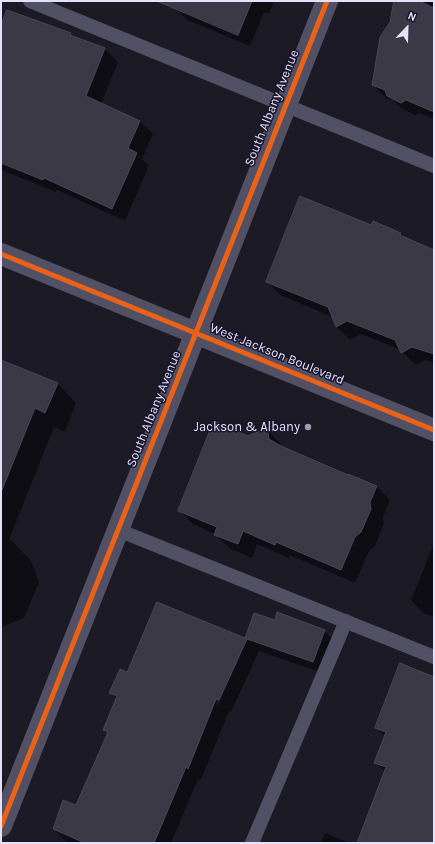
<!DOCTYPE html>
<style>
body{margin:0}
#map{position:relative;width:435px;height:844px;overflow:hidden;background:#1c1a25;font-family:Karla,sans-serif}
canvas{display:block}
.frame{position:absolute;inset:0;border:2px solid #e5e1fb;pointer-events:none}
.north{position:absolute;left:387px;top:8px;width:40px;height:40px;-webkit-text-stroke:3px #19152a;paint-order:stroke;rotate:23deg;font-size:11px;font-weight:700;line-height:16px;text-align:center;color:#e5e1fb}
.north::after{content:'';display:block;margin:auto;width:14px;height:18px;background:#e5e1fb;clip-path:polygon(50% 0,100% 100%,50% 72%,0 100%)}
</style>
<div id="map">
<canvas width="435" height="844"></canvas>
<div class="frame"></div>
<div class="north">N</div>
</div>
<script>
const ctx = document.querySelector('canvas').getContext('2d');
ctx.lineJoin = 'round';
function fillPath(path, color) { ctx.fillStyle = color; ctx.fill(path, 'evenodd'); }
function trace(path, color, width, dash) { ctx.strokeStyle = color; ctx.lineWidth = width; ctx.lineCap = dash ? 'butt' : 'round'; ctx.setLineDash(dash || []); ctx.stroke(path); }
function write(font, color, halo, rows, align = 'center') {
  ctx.font = font + ' Karla,sans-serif'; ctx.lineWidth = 3; ctx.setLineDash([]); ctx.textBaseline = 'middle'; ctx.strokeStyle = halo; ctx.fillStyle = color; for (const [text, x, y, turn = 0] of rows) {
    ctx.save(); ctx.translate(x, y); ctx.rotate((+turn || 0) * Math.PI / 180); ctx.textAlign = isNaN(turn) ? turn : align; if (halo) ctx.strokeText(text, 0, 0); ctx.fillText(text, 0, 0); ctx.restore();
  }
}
const shadow = new Path2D(`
 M179,1H274L269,14L264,12L250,46L187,20L175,8Z
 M397,1H434V119L419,113L415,115L401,108L393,100L386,98L373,85Z
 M1,28L70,34L73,37L105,49L118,62L101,104L140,121L153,134L142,159L149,166L125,221L57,190L56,192L1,170Z
 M372,227L401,233L407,239L434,251V363L426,360L415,365L401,350L361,334L350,340L337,327L333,317L280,295L267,281Z
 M1,361L57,383L76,403L65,432L54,427L9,540L12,541L31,561L39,582L24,618L1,627Z
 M266,429L280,443L281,447L348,477L376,486L390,500L383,517L384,523L375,546L369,551L355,583L290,555L289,558L257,544L252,558L229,548L215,534L193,524L179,510L248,437Z
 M434,543V617L423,613L411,600Z
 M275,621L324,630L336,643L325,674L259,651L231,712L229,711L201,780L198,779L171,843H70L67,842L54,829L77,807L109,734L104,730L117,699L111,693L128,673L246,639ZM243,644H245L218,705L216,704Z
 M434,678V843H358L385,772L375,762L386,737L377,728Z
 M325,833L350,843H321Z`);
const building = new Path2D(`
 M157,1H252L238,35Z
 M394,1H419L434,8V112L406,100L401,103L387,96L385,90L372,85L380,37L390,22Z
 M7,10L71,33L70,35L105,48L86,96L140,121L128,148L137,153L112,209L44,178L43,180L1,163V26Z
 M300,196L371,225L373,221L401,233L400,235L434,250V354L412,347L401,353L395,340L347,321L336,327L328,307L266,282Z
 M1,360L58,383L45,413L35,408L2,490L1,489Z
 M214,421L248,436L267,428L269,439L281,446L348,475V474L377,486L370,502L371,509L361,532L355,537L341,570L276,542L275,545L243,531L238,544L214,535L217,527L178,511Z
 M157,602L245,638L254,613L275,620L277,612L325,630L313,662L247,639L219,700L216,699L188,769L186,767L154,843H85L53,829L63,800L76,805L108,732L103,730L117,696L109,693L120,669L127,672Z
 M400,663L434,677V843H357L386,767L374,763L386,732L375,728Z`);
const service = new Path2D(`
 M30,1L434,166
 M118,530L434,657
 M252,843L346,621`);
const minor = new Path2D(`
 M1,826L327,1`);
const tertiary = new Path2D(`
 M1,254L434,430`);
const cycleway = new Path2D(`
 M1,254L434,430
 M1,826L327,1`);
const markers = [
 [308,427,4,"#9f9bb0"]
];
const streetNames = [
 ["South Albany Avenue",272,108,-68],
 ["West Jackson Boulevard",277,354,22],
 ["South Albany Avenue",154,409,-68]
];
const poiNames = [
 ["Jackson & Albany",300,427]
];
fillPath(shadow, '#0007');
fillPath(building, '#3b3946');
trace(building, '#494657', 1);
trace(service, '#525064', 14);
trace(minor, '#525064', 22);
trace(tertiary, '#525064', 22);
trace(cycleway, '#ea6118', 5);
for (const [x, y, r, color] of markers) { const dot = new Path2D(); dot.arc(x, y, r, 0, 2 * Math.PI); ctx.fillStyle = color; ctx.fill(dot); trace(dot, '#19152a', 1.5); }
write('13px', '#e5e1fb', '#19152a', streetNames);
write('13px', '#e5e1fb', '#19152a', poiNames, 'right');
</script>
